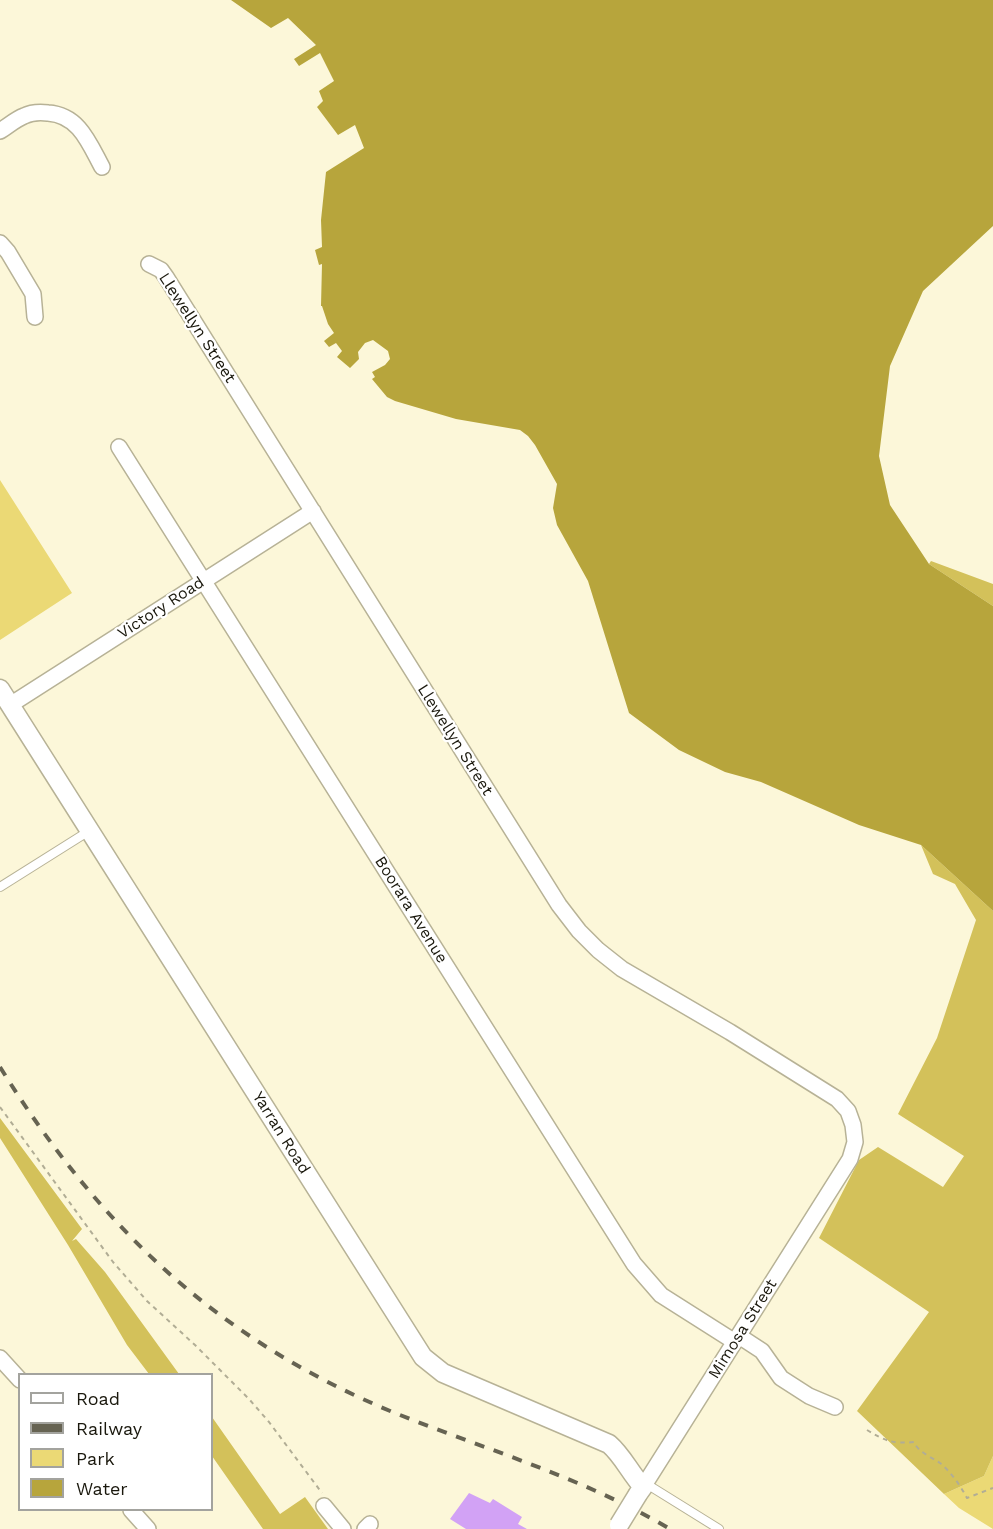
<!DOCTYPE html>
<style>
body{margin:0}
#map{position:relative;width:993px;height:1529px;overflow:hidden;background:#fcf7d9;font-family:"Work Sans",sans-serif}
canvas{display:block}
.legend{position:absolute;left:18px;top:1373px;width:195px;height:138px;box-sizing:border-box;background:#fff;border:2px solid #a3a39e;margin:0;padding:8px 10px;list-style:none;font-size:18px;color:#1a180d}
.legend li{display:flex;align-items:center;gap:12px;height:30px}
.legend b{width:30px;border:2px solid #a3a39e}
</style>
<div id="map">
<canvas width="993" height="1529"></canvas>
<ul class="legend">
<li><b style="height:8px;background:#fff"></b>Road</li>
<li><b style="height:8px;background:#666352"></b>Railway</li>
<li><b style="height:16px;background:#ebd975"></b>Park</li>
<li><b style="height:16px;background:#b7a53c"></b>Water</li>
</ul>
</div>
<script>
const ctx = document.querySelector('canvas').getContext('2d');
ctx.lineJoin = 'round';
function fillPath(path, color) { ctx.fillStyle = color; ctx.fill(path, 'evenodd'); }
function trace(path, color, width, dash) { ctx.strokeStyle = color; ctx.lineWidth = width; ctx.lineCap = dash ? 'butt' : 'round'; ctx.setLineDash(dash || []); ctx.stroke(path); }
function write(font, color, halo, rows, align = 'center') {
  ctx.font = font + ' "Work Sans",sans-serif'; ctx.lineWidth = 4.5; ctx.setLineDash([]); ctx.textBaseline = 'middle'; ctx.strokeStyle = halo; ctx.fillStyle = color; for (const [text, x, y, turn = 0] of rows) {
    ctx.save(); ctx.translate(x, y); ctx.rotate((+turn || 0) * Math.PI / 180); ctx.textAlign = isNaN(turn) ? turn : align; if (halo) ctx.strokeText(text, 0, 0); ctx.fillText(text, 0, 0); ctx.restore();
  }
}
const green = new Path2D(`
 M0,480L72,593L0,640Z
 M993,1456V1529L959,1508L944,1494L984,1476Z`);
const forest = new Path2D(`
 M931,561L993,584V606L929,564Z
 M921,845L993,911V1456L984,1476L944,1494L857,1411L929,1312L819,1238L859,1160L878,1147L943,1187L964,1156L898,1114L937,1038L976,920L955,884L933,874Z
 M0,1118L82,1229L72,1241L76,1239L105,1272L179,1374H149L127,1345L68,1245L0,1138Z
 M212,1417L280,1514L305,1497L328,1529H263L212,1456Z`);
const water = new Path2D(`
 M231,0H993V226L923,291L890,366L879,456L890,505L929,564L993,606V911L921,845L859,825L761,782L725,772L679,750L629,713L588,581L557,525L553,508L557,484L535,445L528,436L520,430L456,419L395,401L387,397L372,379L375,377L372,372L385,365L390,359L388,351L373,340L365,343L358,352L359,359L350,368L337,357L342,351L336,343L329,347L324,341L334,333L328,324L322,306H321L322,264L319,265L315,250L322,247L321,220L326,172L364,148L355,125L338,135L317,107L323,101L319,91L334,81L320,53L299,66L294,59L316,45L288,18L271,28Z`);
const building = new Path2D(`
 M469,1493L490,1503L493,1499L522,1517L518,1524L527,1529H466L450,1519Z`);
const path = new Path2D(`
 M0,1107L113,1262L147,1301L195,1345L249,1399L269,1422L322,1493
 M867,1430C885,1441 893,1444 914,1442C918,1452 931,1457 940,1463C951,1472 960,1485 967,1498L993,1488`);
const service = new Path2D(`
 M0,887L89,831
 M645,1483L719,1529`);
const minor = new Path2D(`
 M0,131C8,126 16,119 24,116C32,112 40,112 48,113C79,115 89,143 102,167
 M0,243L8,252L33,294L35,317
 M149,264L161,270L166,277L559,905L579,931L598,950L622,969L730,1032L837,1099L848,1111L853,1125L855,1142L850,1159L643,1487
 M119,447L634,1264L661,1295L735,1342
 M10,705L313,511
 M739,1336L762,1351L781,1378L809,1396L835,1407
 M0,1358L20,1380
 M324,1506L343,1529
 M131,1510L148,1529
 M365,1529L370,1524`);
const tertiary = new Path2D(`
 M0,689L423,1357L443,1373L609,1444C623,1456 630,1473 643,1487L638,1494`);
const rail = new Path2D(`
 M0,1067C100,1228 218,1340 395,1413C487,1450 584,1478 670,1529`);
const tertiaryBridge = new Path2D(`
 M619,1525L638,1494`);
const streetNames = [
 ["Llewellyn Street",197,328,57],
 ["Victory Road",161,608,-33],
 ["Llewellyn Street",455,740,58],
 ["Boorara Avenue",411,910,58],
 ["Yarran Road",281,1133,58],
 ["Mimosa Street",743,1329,-58]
];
fillPath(green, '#ebd975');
fillPath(forest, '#d3c15a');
fillPath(water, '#b7a53c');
fillPath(building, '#d2a2f5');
trace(service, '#b7b296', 10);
trace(minor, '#b7b296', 18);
trace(tertiary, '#b7b296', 21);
trace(path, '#b1ad95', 2, [4.5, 4.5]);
trace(service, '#fff', 8);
trace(minor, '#fff', 15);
trace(tertiary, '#fff', 18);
trace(rail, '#666352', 4, [10, 10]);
trace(tertiaryBridge, '#b7b296', 21, []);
trace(tertiaryBridge, '#fff', 18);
write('16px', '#1a180d', '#fff', streetNames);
</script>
